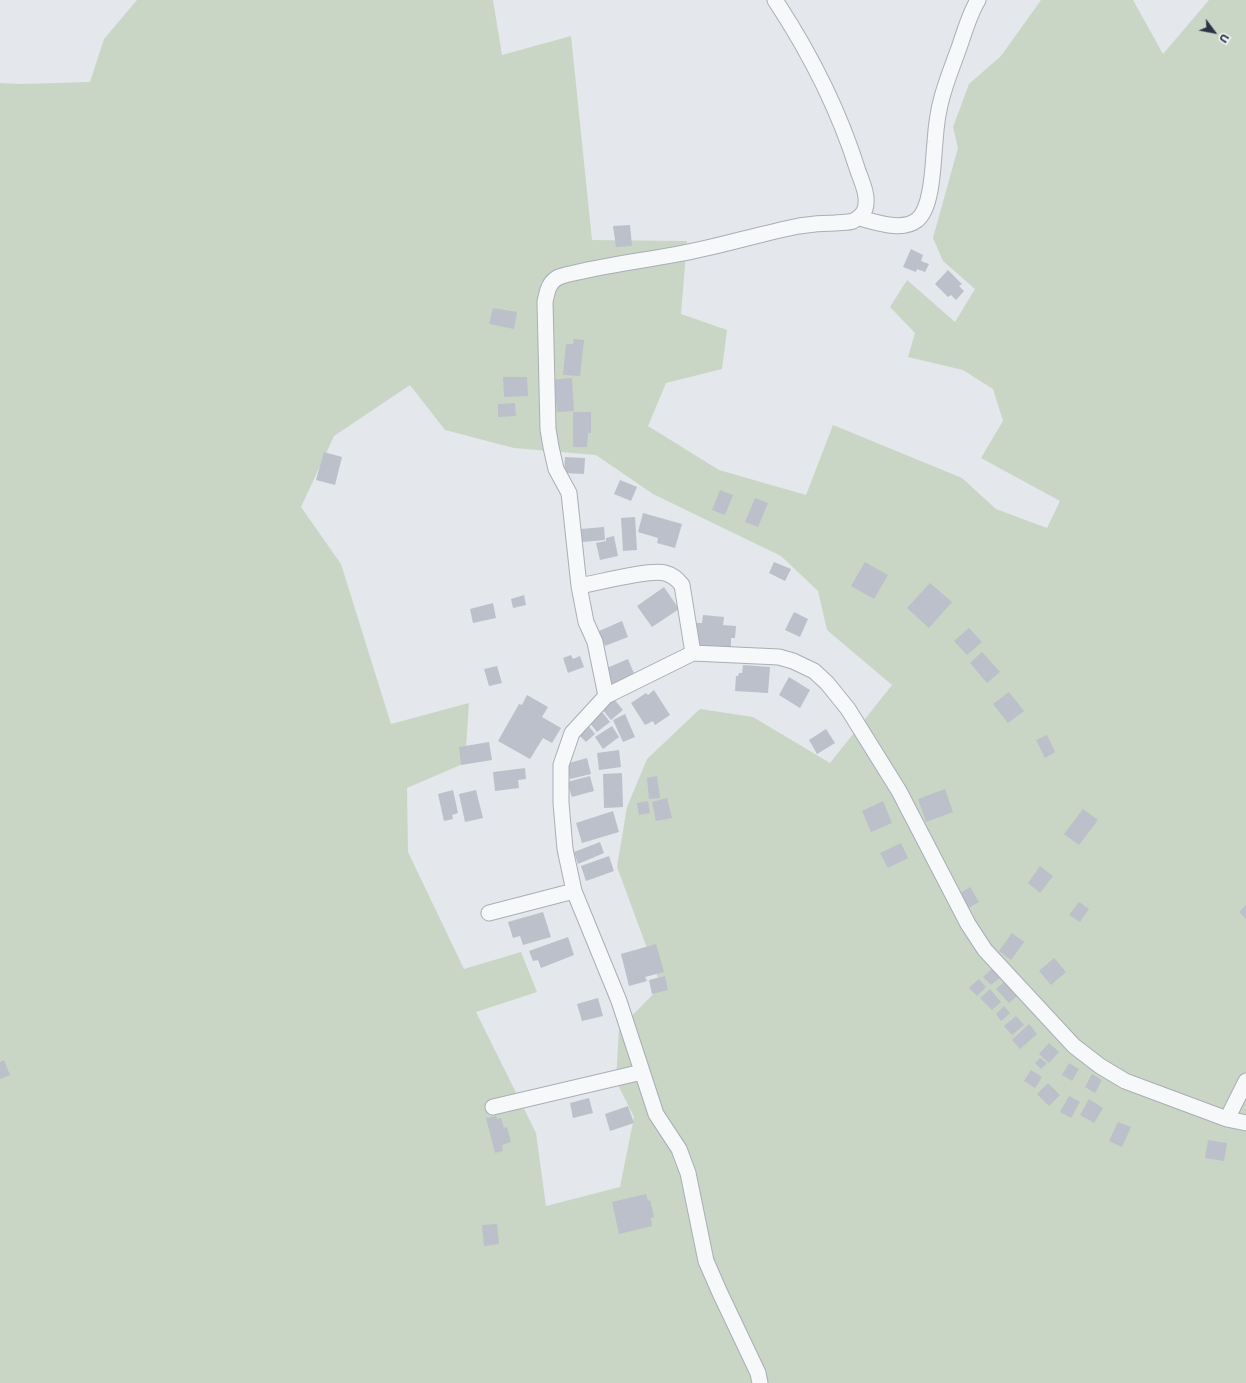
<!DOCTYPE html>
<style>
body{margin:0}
#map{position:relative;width:1246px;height:1383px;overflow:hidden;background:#e4e7ec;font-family:Commissioner,sans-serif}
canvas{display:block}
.north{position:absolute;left:1194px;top:12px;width:40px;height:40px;-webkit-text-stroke:3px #f4f6f9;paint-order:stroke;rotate:122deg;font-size:11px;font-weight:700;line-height:16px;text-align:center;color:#2b3445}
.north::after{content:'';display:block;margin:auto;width:14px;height:18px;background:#2b3445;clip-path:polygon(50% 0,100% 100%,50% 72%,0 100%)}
</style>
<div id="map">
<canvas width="1246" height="1383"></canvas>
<div class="north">U</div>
</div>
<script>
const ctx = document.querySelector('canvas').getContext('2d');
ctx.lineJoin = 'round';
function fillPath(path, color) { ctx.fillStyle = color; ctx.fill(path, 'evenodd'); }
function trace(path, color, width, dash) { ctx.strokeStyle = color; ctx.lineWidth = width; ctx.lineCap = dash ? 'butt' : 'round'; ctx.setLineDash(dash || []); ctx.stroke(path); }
const green = new Path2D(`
 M137,0H493L502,55L571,36L592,240L687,241L681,314L727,330L722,369L666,383L648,426L719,470L806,495L833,425L962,478L996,509L1047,528L1060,501L981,458L1003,421L993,389L963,370L908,357L915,333L890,307L907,280L955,322L975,289L943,261L933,238L958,148L953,127L969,84L1001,56L1041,0H1133L1163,54L1209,0H1246V1383H0V83L22,84L90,82L104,39ZM410,385L445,430L514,448L596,455L653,494L781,556L818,591L827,630L892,685L830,763L753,717L700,709L647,759L627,807L617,867L661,986L619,1029L616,1081L634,1117L620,1187L546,1206L536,1133L476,1012L537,992L521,952L464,969L408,852L407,788L465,763L469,703L391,724L341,564L301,507L334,436Z`);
const building = new Path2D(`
 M630,225L632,246L616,247L613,226Z
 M911,249L923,255L921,261L929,264L925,272L917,269L916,272L903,267Z
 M948,270L962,284L959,286L964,291L956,300L951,295L948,297L935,284Z
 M493,308L517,312L514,329L489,324Z
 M574,339L584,340L580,376L563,375L566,344H573Z
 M503,377H527L528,396L504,397Z
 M572,378L574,411L557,412L555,388L551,389L550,380Z
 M515,403L516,416L498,417V404Z
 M573,412H591V433H588L587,447H573Z
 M324,452L342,457L335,485L316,480Z
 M565,457L585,458L584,474L564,473Z
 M620,480L637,487L631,501L614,494Z
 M720,490L733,495L725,515L712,510Z
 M755,498L768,503L758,527L745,522Z
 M643,513L682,524L675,548L657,543L658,538L638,532Z
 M635,517L637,550L623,551L621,518Z
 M604,527L605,540L582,542L581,529Z
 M614,536L618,556L600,560L596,543L606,541V538Z
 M774,562L791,569L785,581L769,573Z
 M865,562L888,575L874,599L851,586Z
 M930,583L952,602L929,628L907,608Z
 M664,587L679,609L652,627L637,606Z
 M524,595L526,605L513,608L511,599Z
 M493,603L496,618L473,623L470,609Z
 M794,612L808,619L800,637L785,630Z
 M703,615L724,617L723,625L736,626L735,638H731V650L693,648L694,623H702Z
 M622,621L628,637L605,646L599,631Z
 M969,628L982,642L967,655L954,641Z
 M982,652L1000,672L987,683L970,663Z
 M571,655L573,659L580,656L584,667L568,673L563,658Z
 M628,659L635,676L609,687L602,670Z
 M743,665L770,667L768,693L735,691L736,676H738L739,673H742Z
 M497,666L502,683L489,686L484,669Z
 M789,677L810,690L800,708L779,695Z
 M654,690L670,715L655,725L653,721L645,725L631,703L646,693L648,695Z
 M1009,692L1024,711L1008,723L993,704Z
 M527,695L548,707L542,717L561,728L552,743L543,738L530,759L498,741L519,704L522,705Z
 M614,699L623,710L611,720L602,709Z
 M602,712L610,722L597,732L589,722Z
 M625,714L635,737L623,742L613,720Z
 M587,724L595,734L586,742L577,733Z
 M612,726L619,737L603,749L595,737Z
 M826,729L835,743L817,754L809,740Z
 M1047,735L1055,752L1045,758L1036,740Z
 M489,742L492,760L461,765L459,747Z
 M619,750L621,767L599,770L597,753Z
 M587,758L591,774L570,779L566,764Z
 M525,768L526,779L518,780L519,788L495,791L493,772Z
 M622,773L623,807L604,808L603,774Z
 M590,776L594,791L572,797L567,782Z
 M657,776L660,798L649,799L647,778Z
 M945,789L953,812L926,822L918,799Z
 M453,790L458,813L452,815L453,819L444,821L438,794Z
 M476,790L483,818L465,822L459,794Z
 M667,798L672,818L656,821L652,802Z
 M648,801L650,813L639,815L637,803Z
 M883,801L892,823L871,832L862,811Z
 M1083,809L1098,820L1079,845L1064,834Z
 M613,811L619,832L582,843L576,823Z
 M600,842L604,853L578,864L574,852Z
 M901,843L908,858L888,868L880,853Z
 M609,856L614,871L586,881L581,866Z
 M1040,866L1053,876L1040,893L1028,883Z
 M970,887L979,902L965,910L956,896Z
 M1079,902L1089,909L1080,922L1069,915Z
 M1246,905V919L1239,912Z
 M543,912L551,937L523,945L520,936L513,938L508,922Z
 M1012,933L1024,942L1011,960L999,951Z
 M568,937L574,955L541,968L538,960L533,961L529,951Z
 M656,944L664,972L645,977L647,981L629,986L621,954Z
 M1054,958L1066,972L1051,985L1039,971Z
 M993,968L1001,977L991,985L983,977Z
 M665,976L668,990L652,994L649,980Z
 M1009,978L1021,992L1009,1003L996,989Z
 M979,979L986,987L977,996L969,988Z
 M990,989L1001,1002L992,1010L980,998Z
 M598,998L603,1016L582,1021L577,1004Z
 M1004,1006L1010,1013L1001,1021L996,1014Z
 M1016,1016L1024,1025L1012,1035L1004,1026Z
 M1029,1024L1037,1034L1020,1049L1012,1040Z
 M1049,1043L1059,1052L1049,1063L1039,1054Z
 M1040,1058L1047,1063L1041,1069L1035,1063Z
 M4,1060L10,1075L0,1079V1062Z
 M1069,1063L1079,1069L1072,1081L1062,1075Z
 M1031,1070L1042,1077L1035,1088L1024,1081Z
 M1092,1074L1102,1080L1095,1093L1085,1087Z
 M1048,1083L1060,1095L1049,1106L1037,1094Z
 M1069,1096L1080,1102L1071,1118L1060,1112Z
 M589,1098L593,1113L573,1118L570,1103Z
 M1089,1099L1103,1108L1094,1123L1080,1115Z
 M628,1106L634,1123L610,1131L605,1114Z
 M496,1116L497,1119L501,1118L504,1128L507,1127L511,1142L502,1145L503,1151L495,1153L486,1118Z
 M1118,1122L1131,1127L1122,1147L1109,1141Z
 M1208,1140L1227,1143L1224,1161L1205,1158Z
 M646,1194L648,1201L650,1200L654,1217L651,1218L652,1226L619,1234L612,1202Z
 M497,1224L499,1244L484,1246L482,1225Z`);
const street = new Path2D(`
 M859,218C876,222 902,232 917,220C933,208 933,160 935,142C936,127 938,111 942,97C947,79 954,62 960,45C965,30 970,13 978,0
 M579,586C597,583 650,569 665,573C673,575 677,579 682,585L693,653
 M606,696L595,642L586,622L579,586L569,493L556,469L551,447L548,429L545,302C547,292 549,281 559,277C567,274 575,273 583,271C614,264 646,260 678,254C719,247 758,234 799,226C811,224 823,223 835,223C841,222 848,223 853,221C859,218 863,215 865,209C869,197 862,182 858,171C839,110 810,53 775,0
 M489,913L574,891
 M493,1107L642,1072
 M1227,1119L1246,1081
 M760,1383L758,1373L720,1293L706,1261L688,1173L679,1149L656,1114L619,1001L574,891L565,849L561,803V765L572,733L606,696L693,653L779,657L793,661L814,671L827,683L848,709L899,791L968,924L985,950L1074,1046L1100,1066L1125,1081L1227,1119L1246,1123`);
fillPath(green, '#c9d6c5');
fillPath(building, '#bbc0ca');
trace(street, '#a9aeb7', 17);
trace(street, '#f7f8fa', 15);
</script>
